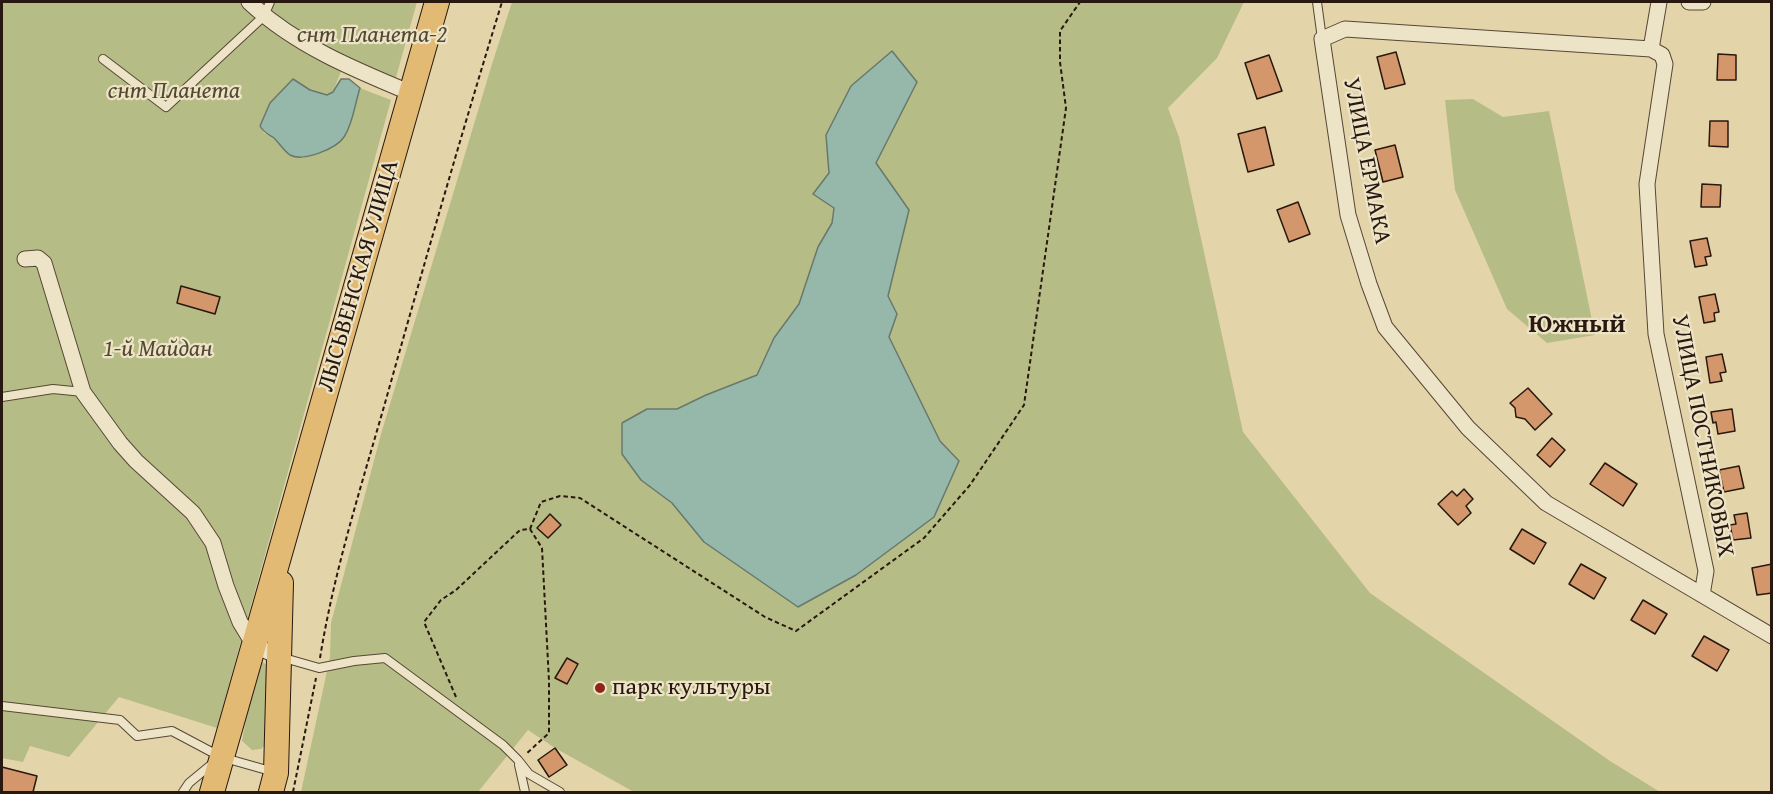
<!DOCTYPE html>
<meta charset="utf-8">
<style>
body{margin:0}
#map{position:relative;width:1773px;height:794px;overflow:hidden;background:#e3d5a9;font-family:"Gentium Book Plus",serif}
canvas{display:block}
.frame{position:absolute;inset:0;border:3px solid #28180f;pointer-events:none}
</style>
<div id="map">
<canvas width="1773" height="794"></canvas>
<div class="frame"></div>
</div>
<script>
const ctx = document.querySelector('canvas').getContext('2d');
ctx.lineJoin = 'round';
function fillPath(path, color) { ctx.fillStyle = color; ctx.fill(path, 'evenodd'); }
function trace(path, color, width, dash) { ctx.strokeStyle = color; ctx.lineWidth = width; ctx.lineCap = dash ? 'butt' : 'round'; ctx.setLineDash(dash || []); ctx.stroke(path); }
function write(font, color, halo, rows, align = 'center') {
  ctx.font = font + ' "Gentium Book Plus",serif'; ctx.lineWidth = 4.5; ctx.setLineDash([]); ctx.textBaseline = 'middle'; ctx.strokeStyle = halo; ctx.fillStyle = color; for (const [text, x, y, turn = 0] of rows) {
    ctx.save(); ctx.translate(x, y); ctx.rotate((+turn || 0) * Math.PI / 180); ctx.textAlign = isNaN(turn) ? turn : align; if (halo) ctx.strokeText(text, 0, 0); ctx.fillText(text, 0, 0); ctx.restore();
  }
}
const green = new Path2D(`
 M2,2H417L395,81L345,61L333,92L327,95L310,90L293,80L270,103L260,126L264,133L273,138L290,154L303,158L331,148L355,102L360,88L391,100L217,728L119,697L69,757L30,746L23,762L2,758Z
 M512,2H1244L1217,58L1168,108L1179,137L1243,432L1370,593L1610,761L1660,792H634L555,748L528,730L478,792H301L330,657L331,623L381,434L492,64Z
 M1473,99L1503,117L1549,111L1595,335L1547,343L1507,309L1455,190L1445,100Z
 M261,661L271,668L268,742L261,749L252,750L242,741L247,713Z`);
const water = new Path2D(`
 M892,51L917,82L876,163L909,210L888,296L897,314L889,337L940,441L959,461L934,517L856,575L798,607L704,542L672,503L641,480L622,454V423L647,409H677L706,395L757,375L774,338L799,304L818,247L832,223L834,208L813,194L829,173L826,135L851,86Z
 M293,79L310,90L327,95L333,92L341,79H349L360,88C355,103 353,124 344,137C336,149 303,162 290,155C284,151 279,143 274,138C268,134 264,133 260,126L270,103Z`);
const building = new Path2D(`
 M1396,52L1405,84L1385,89L1377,57Z
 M1718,54L1736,55V80H1717Z
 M1269,55L1282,91L1257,99L1245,63Z
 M1710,121H1728V147L1709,146Z
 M1265,127L1274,165L1248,172L1238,134Z
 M1395,145L1403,177L1383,182L1375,150Z
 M1702,184L1721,185L1720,207H1701Z
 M1298,202L1310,234L1289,242L1277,210Z
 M1707,238L1711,256L1705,257L1707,265L1695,267L1690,241Z
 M181,286L220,297L215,314L177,303Z
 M1715,294L1719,312L1714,313L1715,321L1704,323L1699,297Z
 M1722,354L1726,372L1720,373L1722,381L1710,383L1706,357Z
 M1528,388L1552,414L1535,430L1525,419L1516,417L1515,408L1510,403Z
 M1732,409L1735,431L1718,434L1716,422L1713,423L1711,412Z
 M1552,438L1565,450L1550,467L1537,455Z
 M1605,463L1637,484L1623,506L1590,484Z
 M1739,466L1744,488L1724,492L1719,470Z
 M1464,489L1473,499L1466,506L1471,513L1458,525L1438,504L1452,491L1457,496Z
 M1747,513L1751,538L1733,540L1730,525L1736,524L1734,515Z
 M550,514L561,525L548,538L537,528Z
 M1522,529L1546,543L1534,564L1510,549Z
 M1581,564L1606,578L1594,599L1569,584Z
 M1772,564V593L1757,595L1752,568Z
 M1643,600L1667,614L1655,634L1631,620Z
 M1704,636L1729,650L1717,671L1692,656Z
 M567,658L578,664L567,684L555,678Z
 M555,748L567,765L549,777L538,760Z
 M2,767L37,776L33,792H2Z`);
const path = new Path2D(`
 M530,529L541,502L560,496L580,498L765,617L796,631L924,538L970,485L1024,405L1066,108L1060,62V31L1080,2
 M320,658C334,571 361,487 385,403C423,268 461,135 502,2
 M456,697L424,622L441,600L456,590L520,530L530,529L542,548L549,681V733L526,754
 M293,792L316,678`);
const service = new Path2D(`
 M1317,2L1322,39
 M103,59L166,107L264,16L270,2
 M2,397L53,389L83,392
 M284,658L319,668L354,661L385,658L503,745L518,760L529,774L560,792
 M2,706L120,720L137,736L172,731L221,757L274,772
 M519,765L525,792
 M183,792L189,783L212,764`);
const minor = new Path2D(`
 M249,2C295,45 353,69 411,93
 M1689,2H1703
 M1651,49L1659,2
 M25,259L38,258L44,263L83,392L120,443L136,461L193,513L213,543L226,586L240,622L254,645L279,657
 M1702,595L1706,571L1656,334L1647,184L1665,64L1662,55L1651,49L1345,29L1322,39L1348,215L1369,284L1385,327L1468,428L1546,503L1772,636`);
const primary = new Path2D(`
 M212,792L437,2
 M271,792L276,773L281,583`);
const markers = [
 [600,688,6,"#8f2418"]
];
const parkNames = [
 ["снт Планета-2",372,36],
 ["снт Планета",174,92],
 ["1-й Майдан",158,350]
];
const streetNames = [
 ["УЛИЦА ЕРМАКА",1366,161,79],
 ["ЛЫСЬВЕНСКАЯ УЛИЦА",359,276,-74],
 ["УЛИЦА ПОСТНИКОВЫХ",1702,436,79]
];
const poiNames = [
 ["парк культуры",612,688]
];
const neighbourhoodNames = [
 ["Южный",1577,325]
];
fillPath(green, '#b6bc86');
fillPath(water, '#95b8ab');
trace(water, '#69786d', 1.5);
fillPath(building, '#d4966b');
trace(building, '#28180f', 1.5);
trace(service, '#574736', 10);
trace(minor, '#574736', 17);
trace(primary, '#28180f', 26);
trace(path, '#28180f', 2, [4.5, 3]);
trace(service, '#ede4c7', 8);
trace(minor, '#ede4c7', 15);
trace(primary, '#e2ba74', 24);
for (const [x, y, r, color] of markers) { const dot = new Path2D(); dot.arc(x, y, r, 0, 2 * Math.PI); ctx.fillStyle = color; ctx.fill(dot); trace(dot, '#ede4c7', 2); }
write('italic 24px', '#534933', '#ede4c7', parkNames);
write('24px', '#28180f', '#ede4c7', streetNames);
write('24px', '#28180f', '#ede4c7', poiNames, 'left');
write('bold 26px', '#28180f', '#ede4c7', neighbourhoodNames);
</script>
